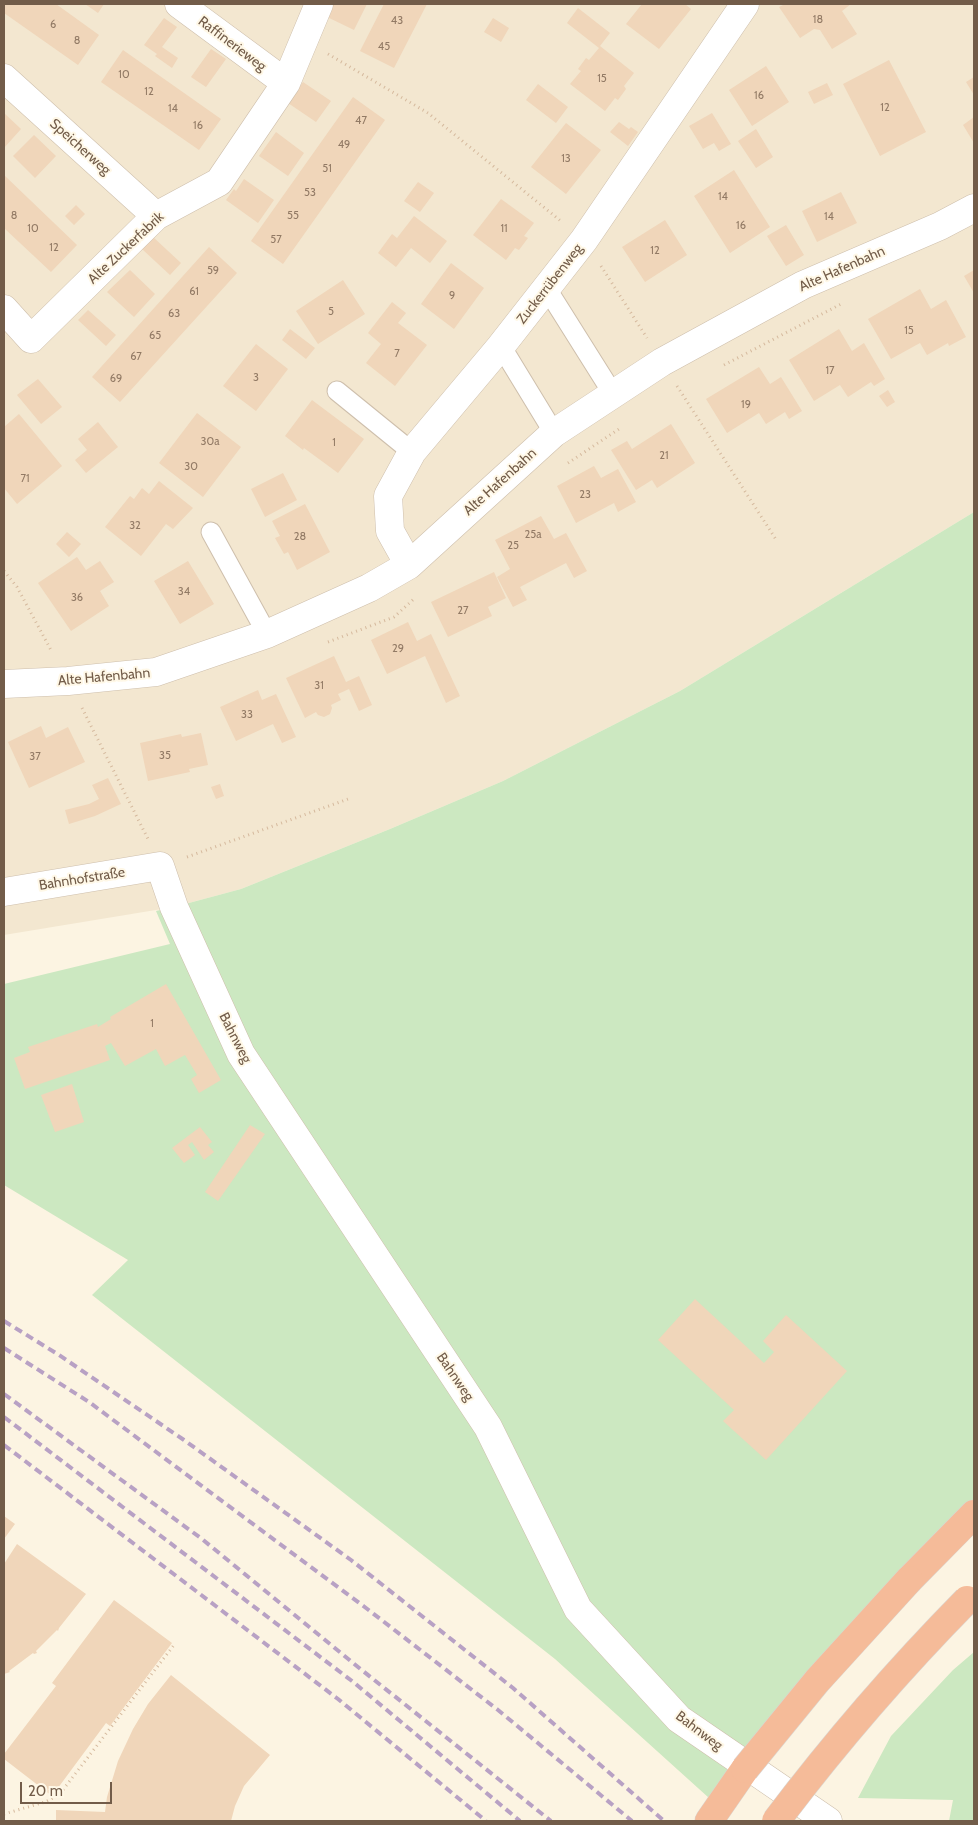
<!DOCTYPE html>
<meta charset="utf-8">
<style>
body{margin:0}
#map{position:relative;width:978px;height:1825px;overflow:hidden;background:#fcf4e2;font-family:Cabin,sans-serif}
canvas{display:block}
.frame{position:absolute;inset:0;border:5px solid #725c49;pointer-events:none}
.scale{position:absolute;left:20px;top:1782px;width:92px;height:22px;box-sizing:border-box;border:2px solid #725c49;border-top:0;padding-left:6px;font-size:15px;line-height:18px;white-space:nowrap;color:#725c49;-webkit-text-stroke:4px #fff8e7;paint-order:stroke}
</style>
<div id="map">
<canvas width="978" height="1825"></canvas>
<div class="frame"></div>
<div class="scale">20 m</div>
</div>
<script>
const ctx = document.querySelector('canvas').getContext('2d');
ctx.lineJoin = 'round';
function fillPath(path, color) { ctx.fillStyle = color; ctx.fill(path, 'evenodd'); }
function trace(path, color, width, dash) { ctx.strokeStyle = color; ctx.lineWidth = width; ctx.lineCap = dash ? 'butt' : 'round'; ctx.setLineDash(dash || []); ctx.stroke(path); }
function write(font, color, halo, rows, align = 'center') {
  ctx.font = font + ' Cabin,sans-serif'; ctx.lineWidth = 4; ctx.setLineDash([]); ctx.textBaseline = 'middle'; ctx.strokeStyle = halo; ctx.fillStyle = color; for (const [text, x, y, turn = 0] of rows) {
    ctx.save(); ctx.translate(x, y); ctx.rotate((+turn || 0) * Math.PI / 180); ctx.textAlign = isNaN(turn) ? turn : align; if (halo) ctx.strokeText(text, 0, 0); ctx.fillText(text, 0, 0); ctx.restore();
  }
}
const residential = new Path2D(`
 M4,4H974V512L680,691L503,781L390,829L241,889L174,907L4,935Z`);
const green = new Path2D(`
 M974,512V1514L719,1807L555,1659L92,1295L128,1260L4,1185V984L170,944L156,911L174,907L241,889L390,829L503,781L680,691Z
 M974,1652V1821H949L953,1800L858,1798L891,1736L953,1670Z`);
const building = new Path2D(`
 M4,4H56L99,35L78,65L4,13Z
 M85,4H104L98,13Z
 M332,4H367L354,30L325,16Z
 M384,4H427L394,68L360,51Z
 M642,4H685L691,9L659,49L626,24Z
 M785,4H851L842,11L857,34L832,49L820,30L814,29L800,38L779,7Z
 M578,8L610,33L600,46L634,73L624,86L626,89L618,100L615,98L605,111L570,84L581,71L578,69L586,58L589,60L599,48L567,23Z
 M164,18L177,27L162,47L178,58L172,68L155,56L157,54L144,45Z
 M493,18L509,28L501,42L484,32Z
 M211,49L226,59L206,87L191,77Z
 M123,50L221,119L199,150L101,82Z
 M889,60L926,132L880,156L843,84Z
 M766,66L789,102L752,126L729,90Z
 M974,77V95L966,82Z
 M303,82L331,101L316,122L288,103Z
 M827,83L833,95L814,104L808,92Z
 M538,84L568,107L556,123L526,100Z
 M353,97L385,120L283,264L251,241Z
 M4,113L21,129L4,148Z
 M712,113L731,144L719,151L714,143L703,149L689,126Z
 M974,117V143L963,125Z
 M619,122L629,129L631,127L638,132L628,146L610,132Z
 M566,123L601,150L566,194L531,167Z
 M756,129L773,157L756,168L738,141Z
 M276,132L304,153L288,176L259,156Z
 M34,135L56,156L35,178L13,156Z
 M734,170L770,227L730,253L694,196Z
 M4,175L77,245L51,272L4,228Z
 M244,179L274,200L258,223L226,200L234,189L236,191Z
 M418,182L434,193L420,212L404,201Z
 M841,192L857,223L817,242L802,211Z
 M501,199L534,223L524,236L528,238L519,250L515,248L506,260L473,235Z
 M76,205L85,214L74,225L65,216Z
 M414,216L447,241L430,263L411,248L396,267L378,253L392,234L397,238Z
 M665,220L687,255L645,282L622,247Z
 M786,225L804,255L786,266L767,236Z
 M153,237L181,263L170,275L142,249Z
 M209,247L237,273L120,402L92,377Z
 M451,263L484,288L454,329L421,304Z
 M130,270L155,294L134,317L107,292Z
 M974,270V293L964,276Z
 M343,280L365,314L318,344L296,311Z
 M920,289L931,309L946,300L966,337L949,346L948,343L927,355L920,343L891,359L868,319Z
 M392,302L406,313L398,323L427,345L395,386L366,363L381,344L368,333Z
 M88,310L116,335L106,346L78,320Z
 M290,329L315,348L306,359L282,340Z
 M839,329L852,351L864,343L885,379L874,386L871,382L848,397L840,385L814,401L789,360Z
 M256,344L288,369L256,411L223,386Z
 M759,367L770,384L781,377L802,411L789,419L785,412L766,424L759,413L727,433L706,399Z
 M38,379L62,407L41,424L17,395Z
 M888,390L895,402L887,407L879,396Z
 M312,400L364,439L338,473L304,448L303,450L285,436Z
 M197,413L241,447L203,497L159,463Z
 M19,414L62,466L17,504L4,488V427Z
 M98,422L118,447L86,473L75,460L87,450L78,439Z
 M671,424L695,463L657,488L652,480L636,490L611,450L627,441L632,449Z
 M594,466L601,478L618,469L636,502L618,512L614,503L576,523L557,486Z
 M283,473L297,500L265,517L251,489Z
 M159,481L193,508L173,529L166,524L141,556L105,527L130,496L134,499L142,488L149,494Z
 M305,504L330,552L297,570L288,552L284,554L275,538L280,536L272,521Z
 M541,516L554,539L566,533L587,571L574,578L566,563L520,587L527,600L513,607L497,577L510,569L495,540Z
 M67,532L81,544L69,557L56,544Z
 M77,557L86,570L100,561L114,582L100,591L109,606L71,631L38,583Z
 M188,561L214,604L180,624L154,581Z
 M494,572L506,598L488,607L492,616L448,637L431,602Z
 M408,622L417,641L431,634L460,696L446,703L425,656L387,674L371,640Z
 M334,656L346,682L359,676L372,705L359,711L349,689L338,694L341,700L331,705L332,708L330,714L324,717L318,715L316,712L305,718L286,678Z
 M258,690L262,700L276,694L296,737L282,743L273,724L236,741L220,707Z
 M41,726L46,738L68,727L85,762L29,788L8,742Z
 M201,733L208,765L189,769L190,772L148,781L140,743L181,734L182,737Z
 M108,778L121,804L95,816L69,824L65,810L89,804L99,799L92,785Z
 M220,784L224,796L216,799L211,787Z
 M166,984L221,1080L199,1093L191,1079L197,1075L185,1055L165,1066L156,1049L125,1066L111,1043L105,1046L110,1060L25,1089L14,1058L30,1052L28,1047L97,1024L98,1027L111,1019L110,1017Z
 M72,1084L84,1122L55,1132L41,1095Z
 M250,1125L265,1134L218,1201L205,1192Z
 M200,1127L212,1142L208,1145L214,1152L204,1160L192,1142L188,1145L195,1155L184,1163L172,1148Z
 M695,1299L764,1363L774,1352L763,1341L786,1315L847,1371L766,1460L723,1421L734,1410L658,1340Z
 M4,1516L15,1524L4,1539Z
 M17,1544L86,1594L59,1628L58,1631L57,1630L36,1651L37,1653L34,1654L33,1653L9,1671L10,1672L4,1674V1564Z
 M114,1600L172,1643L110,1726L106,1723L52,1796L4,1759V1754L56,1686L52,1683Z
 M171,1675L270,1755L244,1786L235,1806L231,1821H56V1810L105,1812L107,1797L118,1761L133,1729L148,1704Z`);
const path = new Path2D(`
 M328,54L428,113L562,222
 M601,266L647,338
 M724,365L843,303
 M677,386L777,541
 M568,463L619,429
 M4,571L17,587L52,652
 M328,642L394,617L415,598
 M82,708L148,839
 M187,857L351,798
 M4,1814L45,1802L59,1795L174,1645`);
const lane = new Path2D(`
 M547,289L613,394
 M501,346L554,433
 M337,391L412,452
 M211,532L267,634`);
const street = new Path2D(`
 M179,4L286,83
 M4,78L156,216
 M4,309L31,339L156,216L219,182L286,83L319,4
 M409,565L390,531L388,496L412,452L501,346L584,240L745,4
 M4,684L68,681L156,672L267,634L369,588L409,565L554,433L662,362L803,285L940,226L974,208
 M4,892L160,866L174,907L241,1054L488,1427L578,1609L679,1719L828,1821`);
const highway = new Path2D(`
 M909,1580L974,1514
 M709,1821L745,1769`);
const rail = new Path2D(`
 M4,1321L59,1355L184,1440L351,1560L513,1688L664,1821
 M4,1348L89,1402L366,1608L498,1710L632,1821
 M4,1394L202,1539L358,1667L551,1821
 M4,1417L352,1681L520,1821
 M4,1445L338,1699L486,1821`);
const highwayBridge = new Path2D(`
 M745,1769L817,1681L909,1580
 M776,1821C835,1743 898,1670 967,1600`);
const numberNames = [
 ["18",818,20],
 ["43",397,21],
 ["6",53,25],
 ["8",77,41],
 ["45",384,47],
 ["10",124,75],
 ["15",602,79],
 ["12",149,92],
 ["16",759,96],
 ["12",885,108],
 ["14",173,109],
 ["47",361,121],
 ["16",198,126],
 ["49",344,145],
 ["13",566,159],
 ["51",327,169],
 ["53",310,193],
 ["14",723,197],
 ["8",14,216],
 ["55",293,216],
 ["14",829,217],
 ["16",741,226],
 ["10",33,229],
 ["11",504,229],
 ["57",276,240],
 ["12",54,248],
 ["12",655,251],
 ["59",213,271],
 ["61",194,292],
 ["9",452,296],
 ["5",331,312],
 ["63",174,314],
 ["15",909,331],
 ["65",155,336],
 ["7",397,354],
 ["67",136,357],
 ["17",830,371],
 ["3",256,378],
 ["69",116,379],
 ["19",746,405],
 ["30a",210,442],
 ["1",334,443],
 ["21",664,456],
 ["30",191,467],
 ["71",25,479],
 ["23",585,495],
 ["32",135,526],
 ["25a",533,535],
 ["28",300,537],
 ["25",513,546],
 ["34",184,592],
 ["36",77,598],
 ["27",463,611],
 ["29",398,649],
 ["31",319,686],
 ["33",247,715],
 ["35",165,756],
 ["37",35,757],
 ["1",152,1024]
];
const streetNames = [
 ["Raffinerieweg",232,44,37],
 ["Speicherweg",80,147,42],
 ["Alte Zuckerfabrik",126,248,-43],
 ["Alte Hafenbahn",842,269,-24],
 ["Zuckerrübenweg",550,284,-52],
 ["Alte Hafenbahn",500,482,-42],
 ["Alte Hafenbahn",104,677,-5],
 ["Bahnhofstraße",82,879,-9],
 ["Bahnweg",235,1038,63],
 ["Bahnweg",455,1377,56],
 ["Bahnweg",699,1731,37]
];
fillPath(residential, '#f3e7d0');
fillPath(green, '#cce8c1');
fillPath(building, '#f0d6ba');
trace(lane, '#cebfac', 21);
trace(street, '#cebfac', 29);
trace(highway, '#dad5d0', 29);
trace(path, '#d5b99d', 3, [1, 4]);
trace(lane, '#fff', 19);
trace(street, '#fff', 28);
trace(highway, '#f5bb99', 28);
trace(rail, '#b8a1c4', 4, [8, 5]);
trace(highwayBridge, '#dad5d0', 29, []);
trace(highwayBridge, '#f5bb99', 28);
write('11px', '#927a65', null, numberNames);
write('14px', '#725c49', '#fff8e7', streetNames);
</script>
